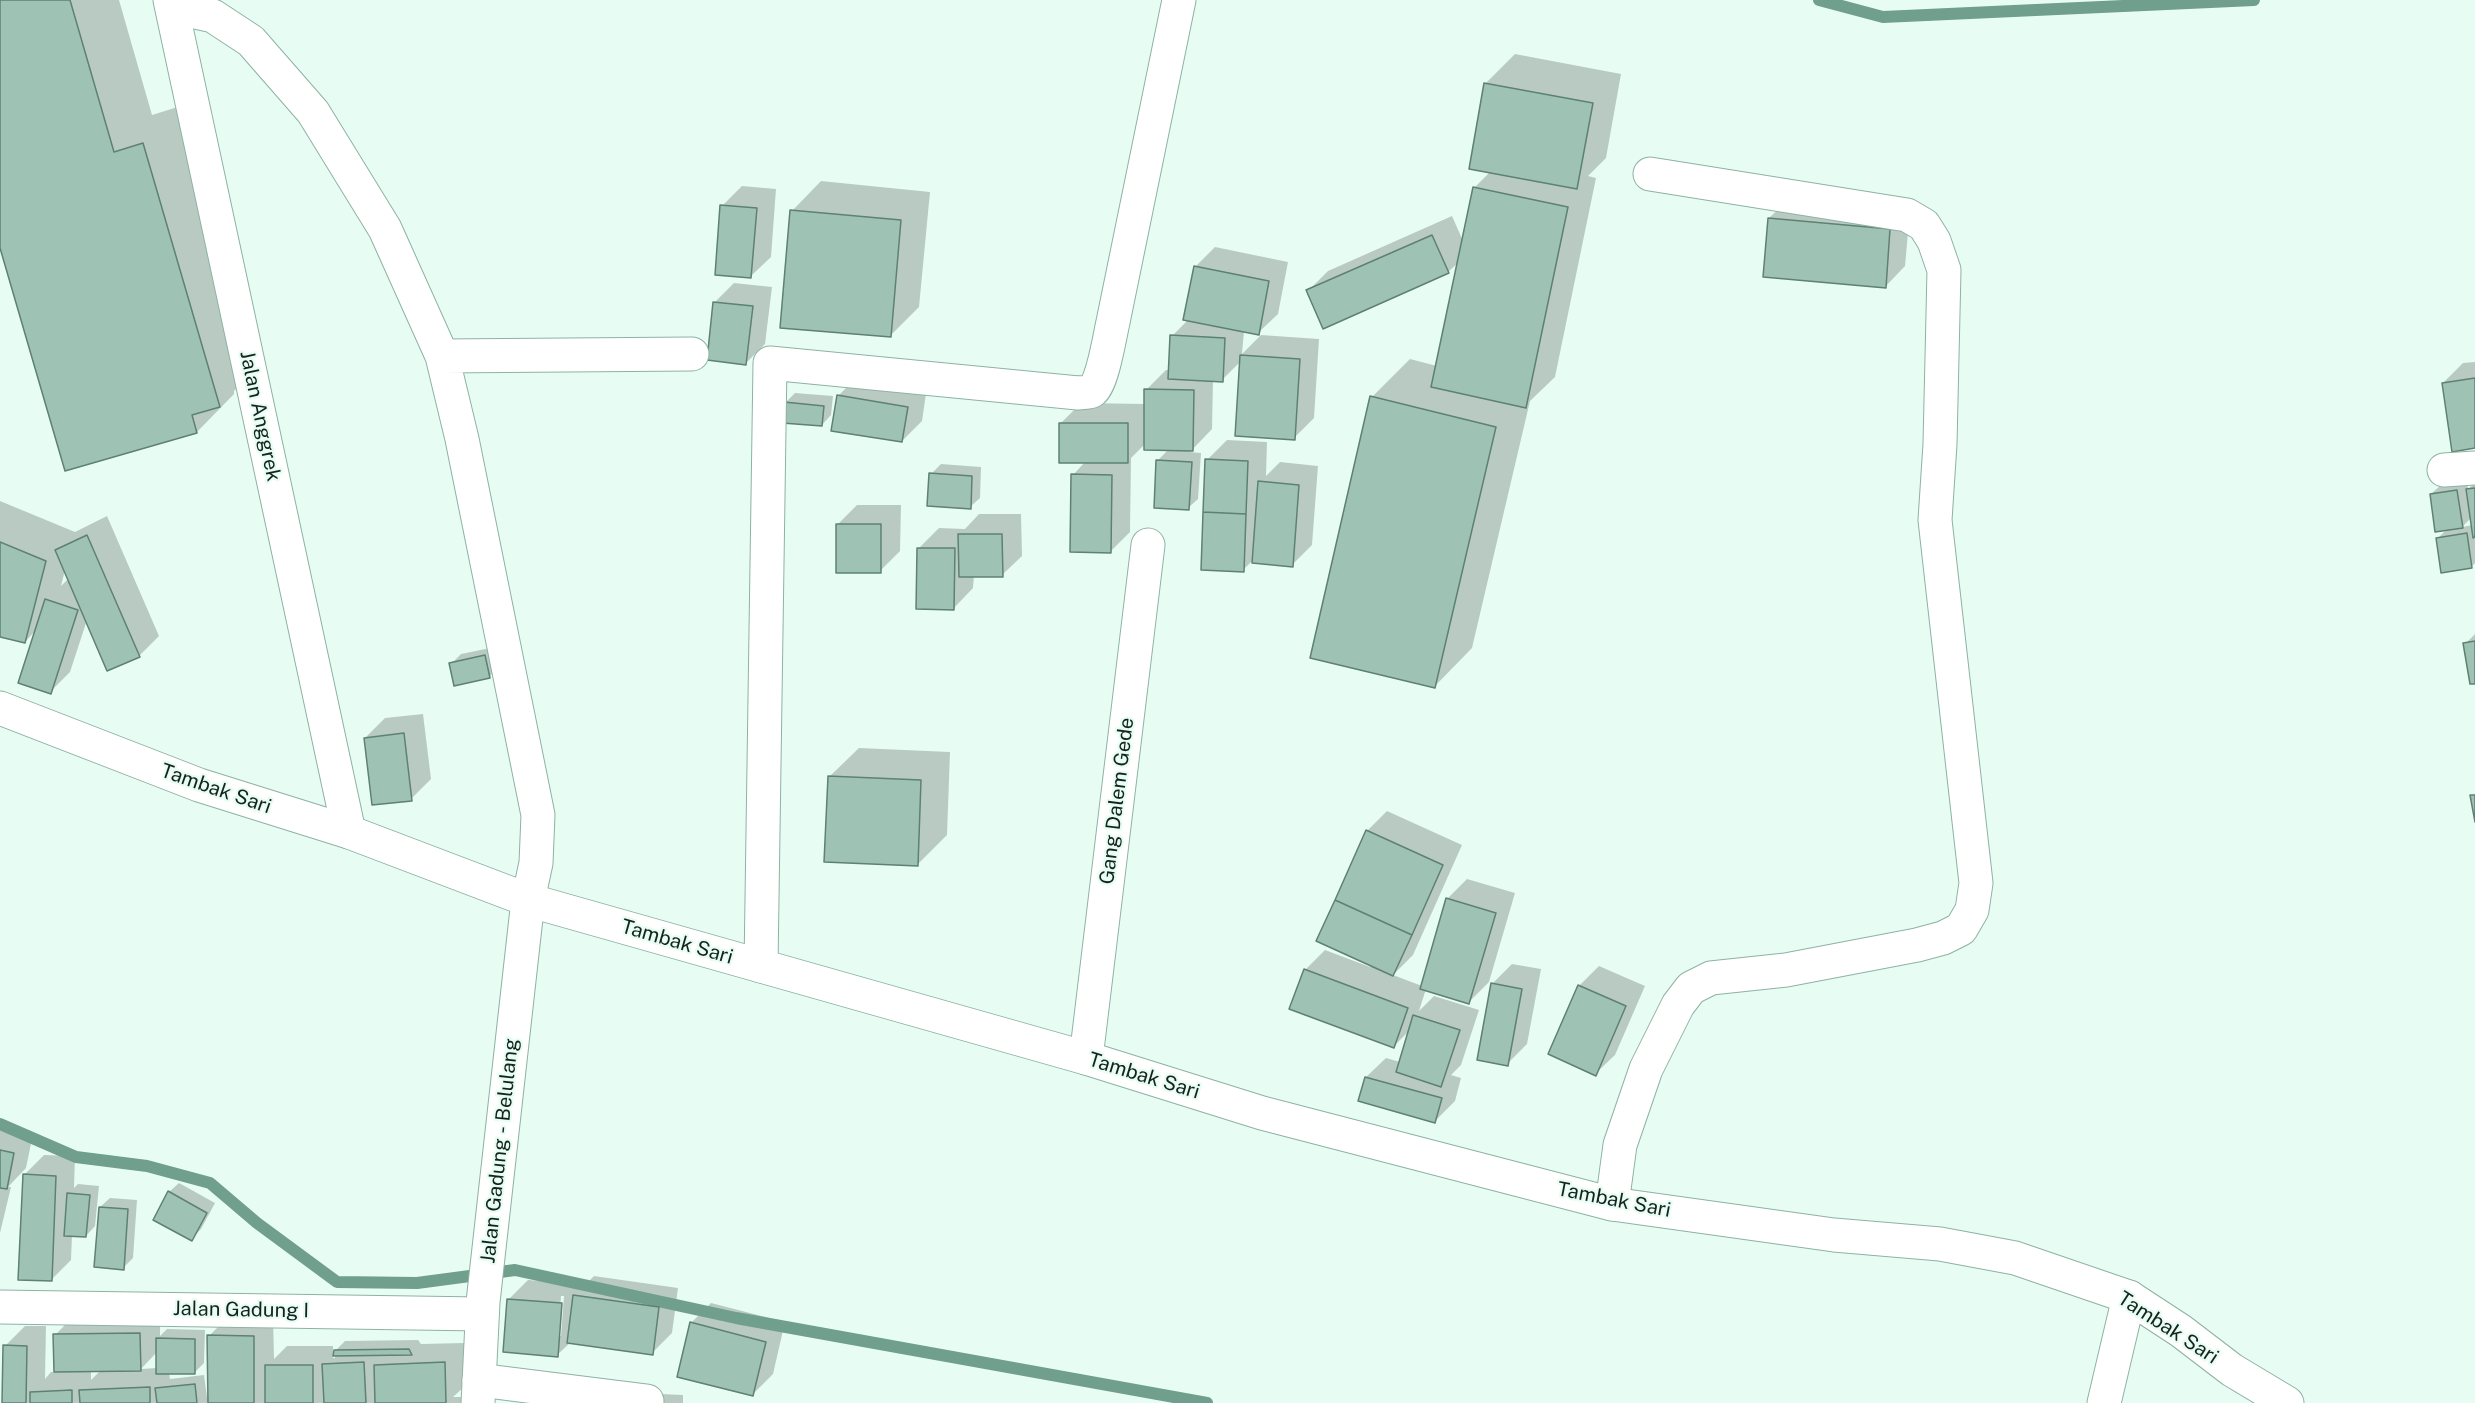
<!DOCTYPE html>
<style>
body{margin:0}
canvas{display:block;background:#e7fdf4}
</style>
<canvas width="2475" height="1403"></canvas>
<script>
const ctx = document.querySelector('canvas').getContext('2d');
ctx.lineJoin = 'round';
function fillPath(path, color) { ctx.fillStyle = color; ctx.fill(path, 'evenodd'); }
function trace(path, color, width, dash) { ctx.strokeStyle = color; ctx.lineWidth = width; ctx.lineCap = dash ? 'butt' : 'round'; ctx.setLineDash(dash || []); ctx.stroke(path); }
function write(font, color, halo, rows, align = 'center') {
  ctx.font = font + ' "Public Sans",sans-serif'; ctx.lineWidth = 4.5; ctx.setLineDash([]); ctx.textBaseline = 'middle'; ctx.strokeStyle = halo; ctx.fillStyle = color; for (const [text, x, y, turn = 0] of rows) {
    ctx.save(); ctx.translate(x, y); ctx.rotate((+turn || 0) * Math.PI / 180); ctx.textAlign = isNaN(turn) ? turn : align; if (halo) ctx.strokeText(text, 0, 0); ctx.fillText(text, 0, 0); ctx.restore();
  }
}
const shadow = new Path2D(`
 M0,0H119L152,115L181,106L257,368L234,391V394L197,432L0,242Z
 M1515,54L1621,74L1606,158L1588,176L1596,178L1555,377L1530,401L1472,648L1435,686L1372,397L1410,359L1437,366L1459,262L1448,272L1308,291L1328,271L1452,216L1463,241L1474,188L1490,172L1485,84Z
 M821,181L930,192L919,307L890,336L792,211Z
 M742,186L776,189L771,257L751,276L722,206Z
 M1789,199L1910,210L1905,266L1886,286L1769,218Z
 M1215,247L1288,262L1278,314L1258,333L1244,331L1242,354L1261,335L1319,339L1314,418L1294,438L1241,361L1222,380H1213L1212,429L1190,452L1201,453L1198,499L1188,508L1158,460L1169,449L1145,444L1131,458L1130,532L1110,552L1073,475L1085,462L1061,423L1081,403L1146,404V390L1166,370H1170L1172,336L1188,320L1195,267Z
 M734,283L772,287L765,344L745,364L715,302Z
 M2475,362V447L2443,383L2463,363Z
 M858,376L927,387L922,421L902,441L838,396Z
 M795,393L833,396L831,415L822,425L785,403Z
 M1227,440L1267,442L1266,476L1280,462L1318,466L1312,545L1292,565L1252,561L1243,570L1207,460Z
 M941,464L981,467L980,498L970,507L931,474Z
 M2467,481L2468,489L2475,483V563L2472,566L2437,539L2447,529L2431,494L2441,485ZM2472,517L2473,525L2462,527Z
 M0,501L75,532L107,516L159,636L139,656L87,620L70,672L50,692L37,629L25,642L0,636ZM65,570L70,582L67,580L61,586Z
 M857,505H901L900,551L880,571L837,525Z
 M979,514H1021L1022,556L1002,575H974L973,588L954,608L919,548L939,528L965,529Z
 M2475,634V682L2465,644Z
 M495,647L499,667L489,677L451,664L461,654Z
 M423,714L431,779L411,799L365,738L385,718Z
 M859,748L950,752L947,835L918,864L829,777Z
 M1387,811L1462,845L1413,955L1393,975L1422,986L1447,899L1467,879L1515,893L1489,982L1469,1002L1426,989L1419,1011L1434,996L1479,1010L1461,1065L1451,1075L1461,1078L1455,1101L1435,1121L1366,1077L1386,1058L1400,1062L1410,1030L1394,1046L1305,970L1325,950L1370,967L1367,831Z
 M1512,964L1541,969L1527,1044L1507,1064L1492,984Z
 M1599,966L1645,986L1615,1055L1595,1074L1550,1054L1580,985Z
 M0,1127L33,1134L26,1168L8,1187H11L0,1233Z
 M44,1155L75,1156L74,1188L78,1184L99,1186L95,1226L86,1236L72,1235L71,1260L51,1280L24,1175Z
 M179,1183L215,1203L201,1229L191,1239L169,1192Z
 M110,1198L137,1200L133,1258L123,1268L100,1207Z
 M594,1276L678,1288L672,1333L652,1353L571,1342L557,1355L509,1299L528,1280L581,1284V1289ZM561,1296H564L561,1336H558Z
 M711,1303L785,1322L773,1374L753,1394L691,1323Z
 M160,1313V1336L167,1329L205,1330L204,1363L194,1373L169,1372L170,1379L204,1375L207,1397H209V1336L229,1316H273L274,1359L287,1346H333V1358H335V1351L345,1341L418,1340L421,1344L464,1343L466,1385L453,1397H466V1403H267V1401L265,1403H4L5,1346L25,1326H46L45,1379L51,1372H55V1335L75,1315ZM157,1352V1368L141,1369ZM91,1370H101L91,1380Z
 M639,1393L683,1395V1403H629Z`);
const stream = new Path2D(`
 M1819,0L1883,17L2254,0
 M0,1124L76,1157L147,1166L210,1183L257,1223L337,1282L417,1283L515,1270L736,1318L1207,1403`);
const building = new Path2D(`
 M0,0H70L114,152L143,143L220,407L192,415L197,433L65,471L0,248Z
 M1484,83L1593,103L1577,189L1469,169Z
 M1473,187L1568,207L1526,408L1431,387Z
 M720,205L757,208L751,278L715,275Z
 M790,210L901,220L891,337L780,328Z
 M1768,218L1890,229L1886,288L1763,277Z
 M1432,235L1449,273L1323,329L1306,290Z
 M1194,266L1269,281L1259,335L1183,320Z
 M713,302L753,306L746,365L707,360Z
 M1170,335L1225,338L1223,382L1168,379Z
 M1240,355L1300,359L1295,440L1235,436Z
 M2475,378V448L2452,452L2442,383Z
 M1144,389L1194,390L1193,451L1144,450Z
 M837,395L908,407L902,442L831,431Z
 M1370,396L1496,427L1435,688L1310,658Z
 M784,402L824,406L822,426L782,423Z
 M1059,423H1128V463H1059Z
 M1205,459L1248,461L1246,514L1203,512Z
 M1156,460L1192,462L1189,510L1154,508Z
 M929,473L972,476L971,509L927,506Z
 M1071,474L1112,475L1111,553L1070,552Z
 M1258,481L1299,485L1293,567L1252,563Z
 M2475,488V537L2473,538L2466,489Z
 M2457,490L2463,528L2435,532L2430,494Z
 M1203,512L1246,514L1244,572L1201,570Z
 M836,524H881V573H836Z
 M2467,533L2472,568L2441,573L2436,538Z
 M958,534H1002L1003,577H959Z
 M87,535L140,657L107,671L55,550Z
 M0,542L46,561L25,643L0,637Z
 M917,548H955L954,610L916,609Z
 M45,599L78,610L51,694L18,683Z
 M2475,641V684H2470L2463,643Z
 M485,655L490,678L454,686L449,663Z
 M404,733L412,801L372,805L364,738Z
 M828,776L921,780L918,866L824,862Z
 M2470,795H2475V822Z
 M1366,830L1443,865L1412,935L1335,900Z
 M1446,898L1496,913L1469,1004L1420,989Z
 M1335,900L1412,935L1393,976L1316,941Z
 M1304,969L1408,1008L1394,1048L1289,1009Z
 M1491,983L1522,989L1508,1066L1477,1060Z
 M1578,985L1626,1006L1596,1076L1548,1054Z
 M1413,1015L1460,1030L1441,1087L1396,1072Z
 M1365,1077L1442,1098L1435,1123L1358,1101Z
 M0,1150L14,1153L7,1189L0,1188Z
 M23,1174L56,1176L52,1281L18,1280Z
 M168,1191L207,1213L192,1241L153,1220Z
 M67,1193L90,1195L86,1237L64,1236Z
 M99,1207L128,1209L124,1270L94,1267Z
 M573,1295L659,1307L653,1355L567,1343Z
 M507,1299L562,1303L558,1357L503,1352Z
 M690,1322L766,1342L753,1396L677,1377Z
 M140,1333L141,1371L54,1372L53,1334Z
 M207,1335L254,1336V1403H208Z
 M156,1338L195,1339V1374H156Z
 M3,1345L27,1346L26,1403H2Z
 M409,1349L412,1355L333,1356L334,1350Z
 M364,1362L366,1403H324L322,1364Z
 M445,1362L446,1403H375L374,1365Z
 M265,1365H313V1403H265Z
 M195,1384L197,1403H157L155,1388Z
 M150,1387V1403H80L79,1390Z
 M72,1390V1403H30V1392Z`);
const street = new Path2D(`
 M170,0L349,832
 M172,7L213,16L251,41L313,112L385,229L442,356L462,439L538,815L536,863L528,900
 M442,356L692,354
 M2444,470L2475,468
 M761,966L770,363L1078,393C1083,392 1089,393 1092,391C1102,385 1110,335 1113,322L1179,0
 M1086,1058L1148,545
 M1612,1204L1620,1145L1646,1069L1678,1005L1691,988L1711,978L1786,970L1917,945L1943,938L1961,929L1972,910L1976,883L1935,520L1940,444L1944,270L1934,241L1924,225L1907,215L1650,174
 M0,1307L482,1314
 M479,1380L647,1401
 M2104,1403L2129,1297`);
const secondary = new Path2D(`
 M0,708L199,785L349,832L528,900L1086,1058L1262,1113L1612,1204L1834,1235L1940,1244L2015,1258L2129,1297L2181,1331L2232,1370L2287,1403
 M478,1403L483,1302L528,900`);
const streetNames = [
 ["Jalan Anggrek",260,416,78],
 ["Tambak Sari",216,789,19],
 ["Gang Dalem Gede",1117,801,-83],
 ["Tambak Sari",677,942,16],
 ["Tambak Sari",1144,1076,17],
 ["Jalan Gadung - Belulang",500,1151,-84],
 ["Tambak Sari",1614,1200,11],
 ["Jalan Gadung I",241,1310,1],
 ["Tambak Sari",2168,1328,33]
];
fillPath(shadow, '#0003');
trace(stream, '#719f8d', 12);
fillPath(building, '#9ec2b3');
trace(building, '#5e8173', 1.5);
trace(street, '#8eb2a3', 35);
trace(secondary, '#8eb2a3', 35);
trace(street, '#fff', 33);
trace(secondary, '#fff', 33);
write('20px', '#15231e', '#e7fdf4', streetNames);
</script>
